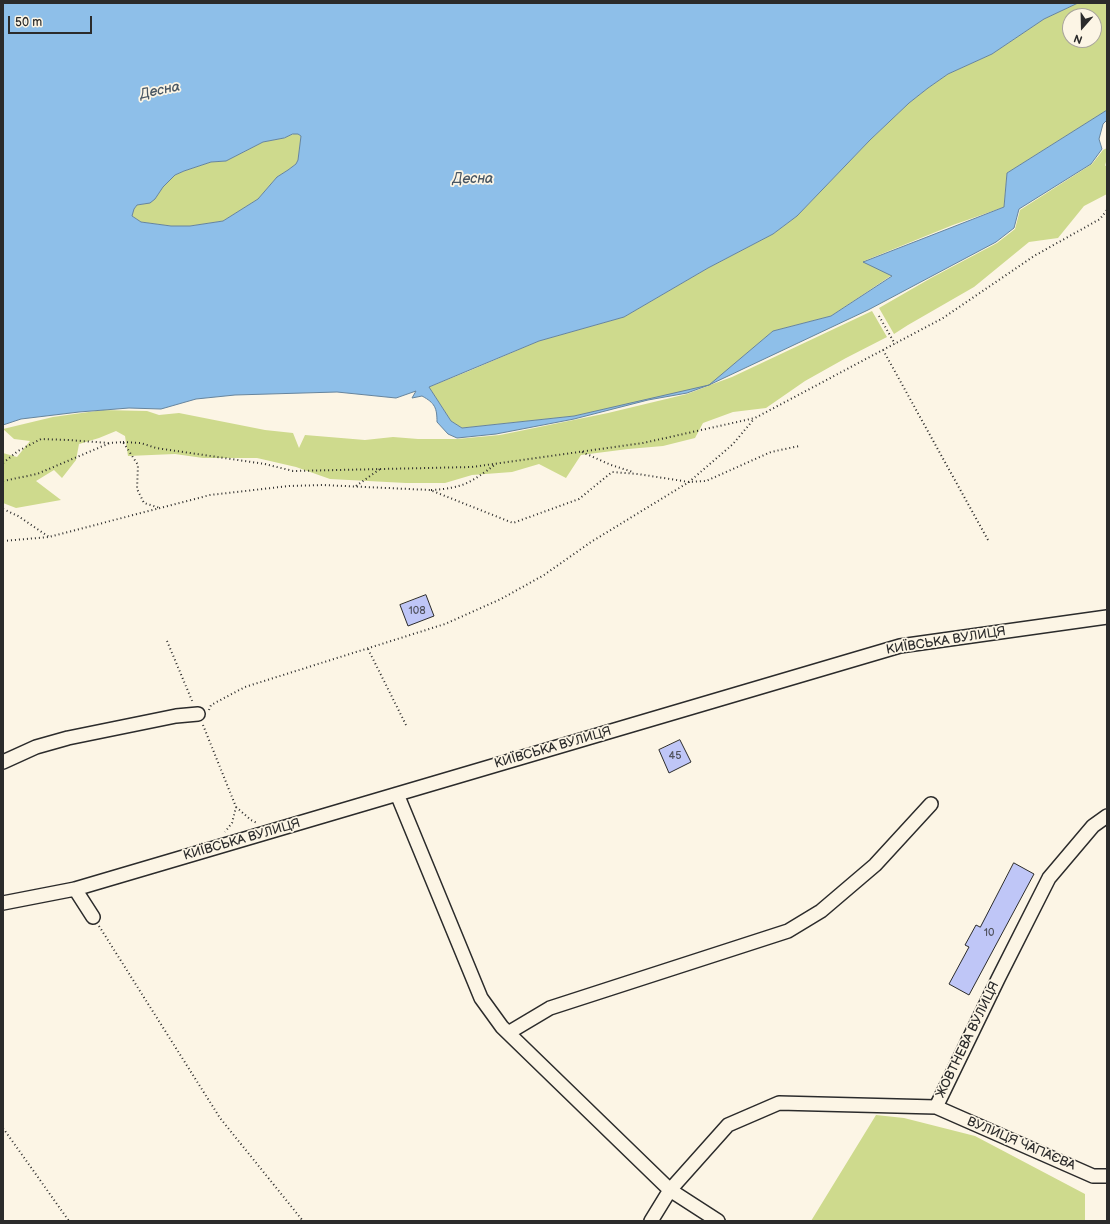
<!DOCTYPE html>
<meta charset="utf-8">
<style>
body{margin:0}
#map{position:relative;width:1110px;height:1224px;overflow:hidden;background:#fcf5e5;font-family:"Balsamiq Sans",sans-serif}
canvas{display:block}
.frame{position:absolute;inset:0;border:4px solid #2b2b2b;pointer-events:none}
.north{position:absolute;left:1062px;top:8px;width:40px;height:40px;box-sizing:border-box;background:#fcf5e5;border:1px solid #a8a49b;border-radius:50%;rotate:200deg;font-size:11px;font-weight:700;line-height:16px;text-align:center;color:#2b2b2b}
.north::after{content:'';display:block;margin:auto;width:14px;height:18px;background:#2b2b2b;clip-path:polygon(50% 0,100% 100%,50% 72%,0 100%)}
.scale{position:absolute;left:8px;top:16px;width:84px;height:18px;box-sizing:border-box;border:2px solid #2b2b2b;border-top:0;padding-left:5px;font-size:12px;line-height:14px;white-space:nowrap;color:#2b2b2b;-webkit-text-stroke:3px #fcf5e5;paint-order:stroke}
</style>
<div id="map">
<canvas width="1110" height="1224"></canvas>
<div class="frame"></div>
<div class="north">N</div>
<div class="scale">50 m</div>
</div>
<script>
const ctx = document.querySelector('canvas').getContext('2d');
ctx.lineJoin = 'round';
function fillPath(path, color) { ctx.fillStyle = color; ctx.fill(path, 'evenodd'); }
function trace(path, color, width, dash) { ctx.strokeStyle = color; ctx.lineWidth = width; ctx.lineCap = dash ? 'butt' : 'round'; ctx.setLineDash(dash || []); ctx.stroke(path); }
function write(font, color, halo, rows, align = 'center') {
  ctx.font = font + ' "Balsamiq Sans",sans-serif'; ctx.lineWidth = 3.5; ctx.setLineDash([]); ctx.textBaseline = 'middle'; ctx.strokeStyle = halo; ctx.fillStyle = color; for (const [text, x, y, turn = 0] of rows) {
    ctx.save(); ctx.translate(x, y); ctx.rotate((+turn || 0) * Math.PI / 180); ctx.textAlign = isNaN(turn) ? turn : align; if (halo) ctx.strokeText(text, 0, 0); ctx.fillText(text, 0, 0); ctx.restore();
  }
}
const green = new Path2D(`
 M1078,3H1107V110L1007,173L1004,207L953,225L864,261L892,275L831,316L773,331L710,385L732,377L872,311L887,337L846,358L805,381L766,408L733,412L703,423L695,438L663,446L628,449L581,455L566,478L539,464L512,472L472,475L445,483H406L330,479L296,467L257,458H203L175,454L128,456L125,436L116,431L99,438L79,444L76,460L62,478L54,470L36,481L61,500L16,508L3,503V453L17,457L30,441L14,439L3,429L53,417L103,410L147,411L159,415L179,413L265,430L293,433L299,448L305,435L365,440L393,437L418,439H457L500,435L608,413L687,394L708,386L574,416L462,428L451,421L429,387L469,371L539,341L624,317L708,268L773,234L797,216L870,140L909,103L928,88L948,74L992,54L1044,19ZM1070,16H1094V40H1070Z
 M293,134H298L301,136L298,160L296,164L288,170L277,177L258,199L223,221L190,226H171L141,222L132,216L134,209L137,205L143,204L155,199L163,187L175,175L184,171L211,162L226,161L263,142L284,138Z
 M1107,148V158L1105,166L1107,165V194L1084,206L1058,238L1029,242L974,287L908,325L894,334L879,308L931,278L997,243L1015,229L1020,210L1092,164L1103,150Z
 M876,1115L904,1118L975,1136L1085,1194V1221H811Z`);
const water = new Path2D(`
 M3,3H1078L1044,19L992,54L948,74L928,88L909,103L870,140L797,216L773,234L708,268L624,317L539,341L429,387L451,421L462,428L574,416L709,385L773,331L831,316L892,276L863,262L1004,207L1007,173L1107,110V120L1103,124L1099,139L1102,149L1091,164L1019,209L1014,228L996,242L868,310L709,385L687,393L648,400L574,419L496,434L457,438L448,434L437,422C437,408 435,403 422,396L412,398L416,391L396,398L337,392L235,395L196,399L161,409L129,408L79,412L21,419L3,425ZM293,134H298L301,136L298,160L296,164L288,170L277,177L258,199L223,221L190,226H171L141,222L132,216L134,209L137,205L150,203L155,199L163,187L175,175L184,171L211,162L226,161L263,142L284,138Z`);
const building = new Path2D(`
 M426,595L434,616L408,626L400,605Z
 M680,740L691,762L669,773L659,750Z
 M1014,863L1034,874L969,995L949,984L969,947L965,945L976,925L980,927Z`);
const path = new Path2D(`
 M879,316L895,344
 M883,350L988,540
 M123,442L141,443L156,448L265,464L293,471L472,467L643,443L755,418L943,318L1034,256L1100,219L1107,210
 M582,452L611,465L633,472
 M3,463L18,451L41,439L68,440L109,443
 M3,481L37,474L110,443L123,442L138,465L137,489L144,503L160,508
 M356,486L380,469
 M431,490C464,488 470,483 496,464
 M3,509L18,516L49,537
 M3,541L49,537L210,495L289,486L323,485L430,490L513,523L579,499L612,472L638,474L689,482L706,481L771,452L799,446
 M167,641L193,703
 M368,649L406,725
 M209,710L211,705L245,687L445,624L501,599L544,575L591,542L689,482L733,444L754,419
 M203,725L236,807L232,823L225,832
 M236,807L251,820L257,823
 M99,926L220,1118L303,1221
 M3,1128L69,1221`);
const minor = new Path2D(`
 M3,762L36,747L68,738L176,716L198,714
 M397,794L481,998L502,1027L670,1190L718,1221
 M75,889L93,917
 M3,903L75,889L900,646L1107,617
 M508,1033L550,1008L788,931L821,911L875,865L931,804
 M936,1107L998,979L1049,878L1093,826L1107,816
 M651,1221L670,1190L728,1125L779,1103L936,1107L1093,1176H1107`);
const numberNames = [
 ["108",417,611],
 ["45",675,756],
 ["10",989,933]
];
const streetNames = [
 ["КИЇВСЬКА ВУЛИЦЯ",946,641,-9],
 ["КИЇВСЬКА ВУЛИЦЯ",553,748,-16],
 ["КИЇВСЬКА ВУЛИЦЯ",242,840,-16],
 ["ЖОВТНЕВА ВУЛИЦЯ",968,1040,-64],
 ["ВУЛИЦЯ ЧАПАЄВА",1021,1144,23]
];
const waterNames = [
 ["Десна",160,91,-12],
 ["Десна",473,179]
];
fillPath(green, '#ceda8d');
fillPath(water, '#8ebfe9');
trace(water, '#66849d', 1);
fillPath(building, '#bfc6f7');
trace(building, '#2b2b2b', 1);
trace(minor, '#2b2b2b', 16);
trace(path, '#2b2b2b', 2, [1, 3]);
trace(minor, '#fcf5e5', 13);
write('11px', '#50525e', null, numberNames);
write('13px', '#2b2b2b', '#fcf5e5', streetNames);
write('italic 14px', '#495764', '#fcf5e5', waterNames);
</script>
